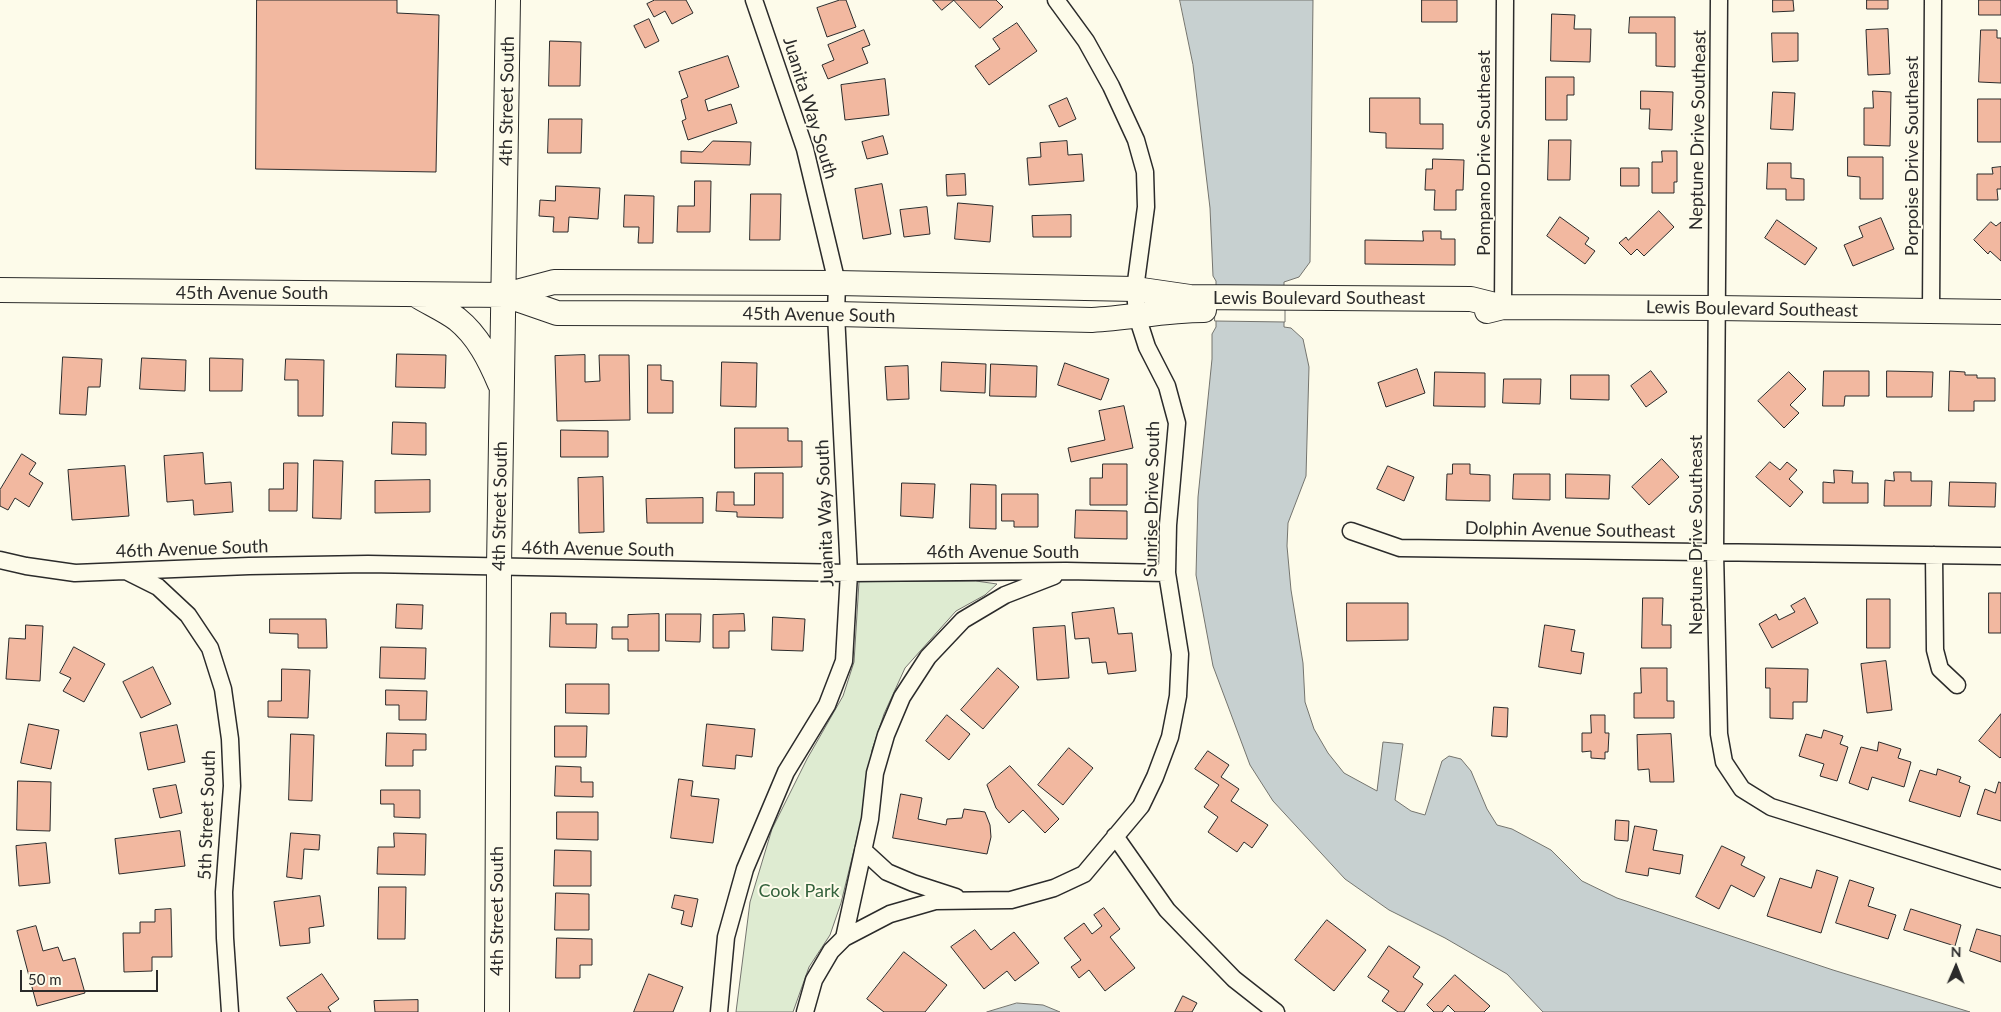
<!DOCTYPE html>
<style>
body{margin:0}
#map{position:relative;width:2001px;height:1012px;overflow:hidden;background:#fdfbea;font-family:Lato,sans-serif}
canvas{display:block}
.north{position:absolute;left:1931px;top:942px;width:50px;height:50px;-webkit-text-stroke:4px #fdfbea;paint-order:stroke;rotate:1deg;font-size:14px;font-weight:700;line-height:20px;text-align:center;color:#2b2b2b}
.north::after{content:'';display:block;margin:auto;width:18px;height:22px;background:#2b2b2b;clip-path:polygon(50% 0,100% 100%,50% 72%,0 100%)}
.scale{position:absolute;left:20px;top:970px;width:138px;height:22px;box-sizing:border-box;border:2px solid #2b2b2b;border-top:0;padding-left:6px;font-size:15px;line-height:18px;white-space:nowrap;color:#2b2b2b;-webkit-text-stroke:4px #fdfbea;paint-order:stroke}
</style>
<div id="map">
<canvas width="2001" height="1012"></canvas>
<div class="north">N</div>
<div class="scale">50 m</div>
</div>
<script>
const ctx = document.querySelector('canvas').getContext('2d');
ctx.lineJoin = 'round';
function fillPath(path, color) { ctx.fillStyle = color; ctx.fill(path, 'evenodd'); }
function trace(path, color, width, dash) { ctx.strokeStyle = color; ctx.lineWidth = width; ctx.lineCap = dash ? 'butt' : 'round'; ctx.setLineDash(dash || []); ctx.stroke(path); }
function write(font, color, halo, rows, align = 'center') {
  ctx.font = font + ' Lato,sans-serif'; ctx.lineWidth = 4; ctx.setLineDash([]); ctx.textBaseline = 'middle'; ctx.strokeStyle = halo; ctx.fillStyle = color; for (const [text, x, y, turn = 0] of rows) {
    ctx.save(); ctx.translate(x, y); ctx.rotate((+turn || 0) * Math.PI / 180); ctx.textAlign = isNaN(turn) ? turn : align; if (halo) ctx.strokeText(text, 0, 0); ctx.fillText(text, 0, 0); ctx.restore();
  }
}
const green = new Path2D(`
 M976,581L997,584L985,595L956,611L905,668L884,714L872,750L865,805L841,903L830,935L809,967L793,1012H736L750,902L772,829L807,759L843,696L854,662L859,582Z`);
const water = new Path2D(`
 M1180,0H1313L1310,262L1299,277L1284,282V327L1291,328L1303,339L1309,367L1306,476L1288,523L1287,546L1291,590L1303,663L1305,702L1314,729L1328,753L1344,773L1377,791L1383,742L1403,744L1395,800L1411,811L1425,815L1442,761L1449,756L1461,759L1471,771L1487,809L1497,825L1512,829L1551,850L1582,881L1617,898L1833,970L1970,1012H1543L1507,974L1445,938L1389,910L1345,879L1273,801L1250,765L1213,666L1196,575L1198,497L1212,359V334L1216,327V281L1213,276L1210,208L1193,65Z
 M1017,1003L1043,1005L1060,1012H987Z`);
const pier = new Path2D(`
 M1215,287L1285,288V322L1215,321Z`);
const building = new Path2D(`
 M257,0H397V13L439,15L436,172L256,169Z
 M655,0H686L693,13L672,24L665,11L654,17L647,4Z
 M840,0H846L856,27L827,37L817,8Z
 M933,0H954L942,10Z
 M954,0H996L1003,7L980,28Z
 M1422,0H1457V22H1422Z
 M1773,0H1793L1794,11L1773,12Z
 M1867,0H1888V9H1867Z
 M1979,0H2001V15H1979Z
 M1552,14L1575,15L1574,29H1591L1590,62L1551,61Z
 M1630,17H1675V67L1656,66V33H1629Z
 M649,19L659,41L645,48L634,26Z
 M1017,23L1037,51L989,85L975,66L1000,49L993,39Z
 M1888,29L1890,74L1868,75L1866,30Z
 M864,30L870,45L862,48L868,63L828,79L822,65L834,60L828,45Z
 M1981,30H1997V38H2001V83L1979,82Z
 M1772,33H1798V61L1773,62Z
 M550,41L581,42L580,86H549Z
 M728,56L739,87L705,100L708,111L731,104L737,123L688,140L682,121L686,119L681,100L688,97L679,72Z
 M1546,77H1574V95H1567V120H1546Z
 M885,79L889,115L845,120L841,85Z
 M1641,91L1673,92L1672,130L1649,129L1650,109H1641Z
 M1873,91L1891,92L1890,146L1864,145V108H1873Z
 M1773,92L1795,93L1793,130L1771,129Z
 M1067,98L1076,119L1059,127L1049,106Z
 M1370,98H1420V124H1443V149L1386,148V133L1370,132Z
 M1978,99H2001V142H1978Z
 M549,119H582L581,153H548Z
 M883,136L888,154L867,159L862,142Z
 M1549,140H1571L1570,180H1548Z
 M713,141L751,142L750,165L681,163V151L702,152Z
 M1067,141L1068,155L1082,154L1084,181L1029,185L1027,158L1041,157L1040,143Z
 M1662,151H1677V182H1674V193H1652V162H1662Z
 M1848,157H1883V199H1860V177L1848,176Z
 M1433,159L1464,160L1463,190H1456V210H1434L1435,190H1425L1426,169H1432Z
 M1768,163H1791V178L1804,179V200H1786V189H1767Z
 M2001,167V189H1997L1998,200H1977V174H1993L1992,168Z
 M1621,168H1639V186H1621Z
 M965,174L966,195L947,196L946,175Z
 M695,181H711L710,232H677L678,206H694Z
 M882,184L891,234L863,239L855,189Z
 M556,186L600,188L598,219L569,217L568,232H553L554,217L539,216L540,200L555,201Z
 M751,194H781L780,240H750Z
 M625,195L654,196L653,243H638L639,227H624Z
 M958,203L993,206L990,242L955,239Z
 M927,207L930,234L904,237L900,210Z
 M1659,211L1674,227L1644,256L1637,249L1631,255L1619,243L1626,237L1628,240Z
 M1071,215V237H1033L1032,216Z
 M1560,217L1589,238L1585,244L1595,251L1585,264L1547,236Z
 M1881,218L1894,249L1853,266L1844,245L1863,237L1859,227Z
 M1777,220L1817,248L1805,265L1765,238Z
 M1991,222L1996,226L2001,222V261L1990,251L1988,254L1974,240Z
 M1423,231H1441V239H1455V265L1365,264V240L1423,241Z
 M397,354L446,355L445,388L396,387Z
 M585,355V382L600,381L599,355H629L630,420L557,421L555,356Z
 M63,357L102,359L100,387H88L86,415L60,414Z
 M142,358L186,360L185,391L140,389Z
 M210,358L243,359L242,391H210Z
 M286,359L324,360L323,416H298V380H285Z
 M722,362L757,363L756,407L721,406Z
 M942,362L986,364L985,393L941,391Z
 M1065,363L1109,379L1101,400L1058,385Z
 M991,364L1037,366L1036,397L990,396Z
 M648,365H661V380L673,381V413H648Z
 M908,366L909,399L887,400L885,367Z
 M1417,369L1425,393L1386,407L1378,383Z
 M1651,371L1667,392L1646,407L1631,386Z
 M1824,371H1869V396H1845L1844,406H1823Z
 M1887,371L1933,372L1932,397H1887Z
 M1950,371L1965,372V375H1977V378H1995V401H1974V411H1949Z
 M1435,372L1485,373V407L1434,406Z
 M1789,372L1806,389L1790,405L1799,413L1784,428L1758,401Z
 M1571,375H1609V400L1571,399Z
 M1504,379H1541L1540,404L1503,403Z
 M1124,406L1133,448L1071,462L1068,448L1105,440L1099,411Z
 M393,422L426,423V455L392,454Z
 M735,428H788V441H802V467L735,468Z
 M561,430L608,431V457H561Z
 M203,453L205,484L231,482L233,512L194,515L193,500L167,502L164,456Z
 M22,454L36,463L29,474L43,483L29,507L15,498L8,510L0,506V490Z
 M1662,459L1679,477L1649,505L1632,487Z
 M314,460L343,461L341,519L313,518Z
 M1770,462L1780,470L1787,462L1797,470L1789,479L1803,492L1790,507L1756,477Z
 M284,463H298L297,511H269V489H283Z
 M1103,464H1127V505H1090V478H1102Z
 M1453,464H1470V474L1490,475V501L1446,500L1447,474H1452Z
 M125,466L129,516L72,520L68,470Z
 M1388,466L1414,477L1404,501L1377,489Z
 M1834,470L1853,471L1852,483H1868V503H1823V482L1834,483Z
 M1894,472H1911V481H1932L1931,506H1884L1885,480L1894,481Z
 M755,473H783V518L737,517V512L716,511L717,492H734V505H754Z
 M1514,474H1550V500L1513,499Z
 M1566,474L1610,475L1609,499L1566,498Z
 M603,477L604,532L579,533L578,478Z
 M430,480V512L375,513V481Z
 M1950,482L1996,483L1995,507L1949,506Z
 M902,483L935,484L933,518L901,516Z
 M971,484L996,485V529L970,528Z
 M1002,494H1038V527H1014V521H1002Z
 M703,498V523H647L646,499Z
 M1076,510L1127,511V539L1075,538Z
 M1989,593H2001V633H1989Z
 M1643,598H1663L1662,625H1671V648H1642Z
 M1805,598L1818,623L1772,648L1759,624L1776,614L1779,620L1795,612L1791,606Z
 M1867,599H1890V648H1867Z
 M1347,603H1408V640L1347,641Z
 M397,604L423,605L422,629L396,628Z
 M1114,608L1118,634L1132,633L1136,671L1108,674L1106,662L1092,663L1089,638L1075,639L1072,613Z
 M551,613H566V624H597L596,648L550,647Z
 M659,614V651H628V639H612V627H628V615Z
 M666,614H701L700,642L666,641Z
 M744,614L745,631H729V648H713V615Z
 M773,617L805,619L803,651L772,650Z
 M270,619H326L327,648H298V634L270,633Z
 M26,625L43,626L40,681L6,679L9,638L25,639Z
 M1545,625L1575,630L1571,651L1584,653L1581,674L1539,667Z
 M1065,626L1069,678L1037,680L1033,628Z
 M74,647L105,664L84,702L63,691L71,678L60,673Z
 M381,647L426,648L425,679L380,678Z
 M1886,661L1892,710L1867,713L1861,664Z
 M153,667L171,704L141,718L123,682Z
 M998,668L1019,687L983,729L961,710Z
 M1641,668H1667V701H1674V718H1634V693H1641Z
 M1766,668L1808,669L1807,702H1793V719L1770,718V688H1766Z
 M282,669L310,670L308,718L268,717V701H281Z
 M566,684H609V714L566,713Z
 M386,690L427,691L426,720H399V705H386Z
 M1494,707L1508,708L1507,737L1492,736Z
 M2001,714V757L2000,758L1979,741Z
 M947,715L970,734L949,760L926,741Z
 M1591,715H1605V733H1609L1608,752H1605V759L1591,758V751L1582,752V733H1591Z
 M29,724L59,730L51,769L21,763Z
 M707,724L755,729L752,757L736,755L735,769L703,766Z
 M177,725L185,762L148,770L140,733Z
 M555,726H587L586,757H555Z
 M1824,730L1843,736L1840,744L1848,747L1837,781L1820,776L1824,764L1799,756L1806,734L1821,738Z
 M387,733L426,734V750H413V766H386Z
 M291,734L314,735L312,801L289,800Z
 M1671,734L1674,782H1650L1649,769L1638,770L1637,735Z
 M1879,742L1901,749L1898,758L1911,762L1904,787L1872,777L1868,790L1849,783L1861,747L1877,751Z
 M1069,748L1093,768L1063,805L1038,785Z
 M1208,751L1229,765L1221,777L1239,789L1231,801L1268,825L1252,848L1244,842L1237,852L1208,832L1218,817L1204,807L1219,785L1195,769Z
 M556,766L581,767V782H593V797L555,796Z
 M1010,766L1059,819L1045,833L1023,810L1009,823L996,808L987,785Z
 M1938,769L1961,777L1959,782L1970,786L1960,817L1909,801L1920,770L1936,775Z
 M679,779L693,781L691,796L719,799L713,843L671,838Z
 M18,781L51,782L50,831L17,830Z
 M1999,782L2001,783V821L1977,814L1985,789L1995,793Z
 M176,785L182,813L160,818L153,789Z
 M381,790H420V818L394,817V804H381Z
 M901,794L922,798L918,819L946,825L947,819L962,818L964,809L985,812L990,825L991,837L987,854L893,838Z
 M557,812H598V840L557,839Z
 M1616,820L1629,821L1628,841L1615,840Z
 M1635,826L1657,830L1653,850L1683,855L1680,874L1649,868L1648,876L1626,872Z
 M180,831L185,866L119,874L115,839Z
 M291,833L320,835L319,850L304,849L302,879L287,877Z
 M394,833L426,834L425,875L377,874L378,847H394Z
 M46,843L50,883L19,886L16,846Z
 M1722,846L1745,857L1741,865L1765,877L1754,897L1731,885L1719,909L1696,897Z
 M555,850L591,851V886H554Z
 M1817,870L1838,877L1821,933L1767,916L1780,878L1811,888Z
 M1850,880L1874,888L1868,906L1896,915L1888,939L1836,923Z
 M379,887H406L405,939H378Z
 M556,893L589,894V930H555Z
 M675,895L698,899L692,927L681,924L684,911L672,908Z
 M320,896L324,926L309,928L310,943L280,946L274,902Z
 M1104,908L1120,929L1110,937L1135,968L1105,991L1089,970L1079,978L1071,967L1081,960L1064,938L1084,923L1092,934L1102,926L1094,915Z
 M171,909L172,957H152V971L124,972L123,933H140V922H155V910Z
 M1911,909L1961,925L1955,946L1904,930Z
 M1327,920L1366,950L1334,991L1295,960Z
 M36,926L43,951L58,947L63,961L75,958L85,993L37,1006L17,931Z
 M1977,929L2001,936V962L1970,951Z
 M975,930L991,950L1014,932L1039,963L1015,981L1007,971L984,989L951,947Z
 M557,938L592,939V965H580V978H556Z
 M1389,946L1420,967L1413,977L1423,984L1404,1012H1398L1382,1001L1389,991L1368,977Z
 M904,952L947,985L925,1012H884L867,999Z
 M322,974L339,999L328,1007L331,1012H297L287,998Z
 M649,974L683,987L673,1012H634Z
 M1455,975L1490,1006L1484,1012H1455L1448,1005L1442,1012H1434L1427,1005Z
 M1183,996L1197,1003L1192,1012H1175Z
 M418,1000V1012H375L374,1001Z`);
const street = new Path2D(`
 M1719,0L1715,552L1719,734L1724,762L1742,789L1771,807L2001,879
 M1503,307L1505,0
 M1931,311L1933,0
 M1351,531L1400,548L2001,556
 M1934,555L1935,650L1940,669L1957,685
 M0,560L26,566L75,573L249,566L368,564L849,573L1066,571L1167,573
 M128,572L158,587L188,615L210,648L223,689L230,739L232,786L224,892L225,938L230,1012
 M1115,836L1167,910L1234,979L1276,1012
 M863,850L887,872L913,883L956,897
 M844,938L870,819L875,773L886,735L902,697L928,657L963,620L1005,595L1054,576
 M719,1012L726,937L745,869L786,772L827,705L844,661L849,573L836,314L837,283L805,149L754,0
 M805,1012L814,980L831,951L844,938L890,914L935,901L1011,900L1054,888L1084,874L1141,806L1155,777L1170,737L1178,696L1180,654L1167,573L1168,525L1177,423L1167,386L1147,347L1137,316L1135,289L1146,207L1145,172L1136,140L1111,86L1086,41L1056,0`);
const secondary = new Path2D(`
 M0,290L505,295L554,282L837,283L1135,289L1190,297L1471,299L1503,307
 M416,295C429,303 445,310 457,319C478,336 490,360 500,384
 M505,295L557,313L836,314L1092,320C1130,318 1166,310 1204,310
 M1487,311L1503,307L1716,308L2001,312
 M497,1012L499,567L508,0`);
const streetNames = [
 ["4th Street South",507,101,-89],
 ["Juanita Way South",810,108,73],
 ["Neptune Drive Southeast",1698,130,-89],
 ["Pompano Drive Southeast",1484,153,-90],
 ["Porpoise Drive Southeast",1912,156,-90],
 ["45th Avenue South",252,293],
 ["Lewis Boulevard Southeast",1319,298],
 ["Lewis Boulevard Southeast",1752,309,1],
 ["45th Avenue South",819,315,1],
 ["Sunrise Drive South",1152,499,-89],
 ["4th Street South",500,506,-89],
 ["Juanita Way South",825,513,-92],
 ["Dolphin Avenue Southeast",1570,530,1],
 ["Neptune Drive Southeast",1696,535,-90],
 ["46th Avenue South",192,549,-2],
 ["46th Avenue South",598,549,1],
 ["46th Avenue South",1003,552],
 ["5th Street South",207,815,-88],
 ["4th Street South",497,911,-90]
];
const parkNames = [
 ["Cook Park",799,891]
];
fillPath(green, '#deebd1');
trace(green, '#74746e', 1);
fillPath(water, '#c7d0d0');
trace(water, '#74746e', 1);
fillPath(pier, '#fdfbea');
trace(pier, '#74746e', 1);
fillPath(building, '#f2b8a0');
trace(building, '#2b2b2b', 1);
trace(street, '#2b2b2b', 19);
trace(secondary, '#2b2b2b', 26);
trace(street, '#fdfbea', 16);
trace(secondary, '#fdfbea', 24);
write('18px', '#2b2b2b', '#fdfbea', streetNames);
write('18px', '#34623c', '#fdfbea', parkNames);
</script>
